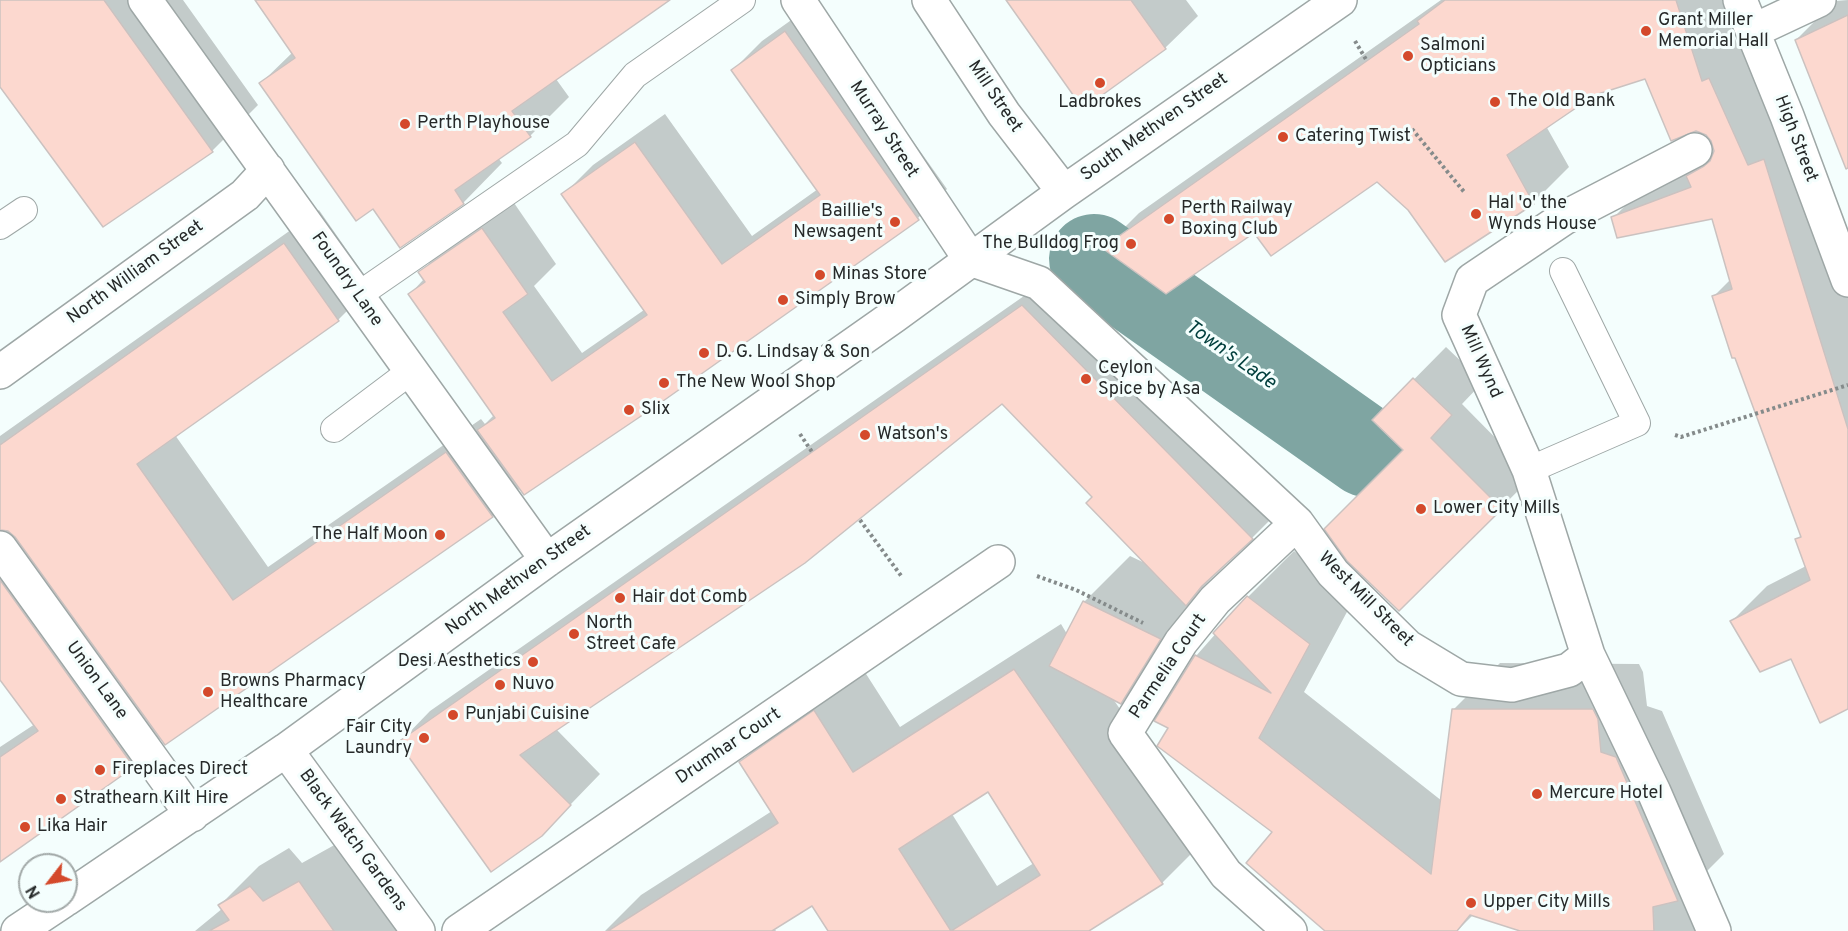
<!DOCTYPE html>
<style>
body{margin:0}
#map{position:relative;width:1848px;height:931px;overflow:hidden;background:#f4fefd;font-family:Overpass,sans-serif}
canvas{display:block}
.north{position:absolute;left:18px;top:853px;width:60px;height:60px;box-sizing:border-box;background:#f4fefd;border:2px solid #a2a9a8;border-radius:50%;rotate:239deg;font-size:16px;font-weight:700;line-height:24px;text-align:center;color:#262929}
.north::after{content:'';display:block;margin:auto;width:21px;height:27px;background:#d4492b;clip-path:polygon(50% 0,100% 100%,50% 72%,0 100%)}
</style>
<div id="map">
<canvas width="1848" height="931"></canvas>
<div class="north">N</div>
</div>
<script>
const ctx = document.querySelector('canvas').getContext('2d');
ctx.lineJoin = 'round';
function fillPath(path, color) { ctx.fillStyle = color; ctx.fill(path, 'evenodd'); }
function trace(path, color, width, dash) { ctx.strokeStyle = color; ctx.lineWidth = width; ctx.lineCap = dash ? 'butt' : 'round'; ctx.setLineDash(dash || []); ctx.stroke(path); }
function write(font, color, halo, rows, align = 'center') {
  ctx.font = font + ' Overpass,sans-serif'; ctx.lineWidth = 6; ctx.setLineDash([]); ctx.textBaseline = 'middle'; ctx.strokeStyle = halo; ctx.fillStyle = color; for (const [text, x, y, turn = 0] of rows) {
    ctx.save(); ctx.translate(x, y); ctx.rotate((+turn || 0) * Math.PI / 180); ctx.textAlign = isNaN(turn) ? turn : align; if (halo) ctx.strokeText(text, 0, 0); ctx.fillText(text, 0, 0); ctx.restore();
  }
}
const shadow = new Path2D(`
 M0,0H183L258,105L212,151L0,85Z
 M257,0H668L556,79L569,97L530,136L498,158L502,163L464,202L401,246L373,207L261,83L293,52Z
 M1007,0H1186L1198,16L1165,48L1083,107Z
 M1441,0H1722L1738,47L1745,43L1848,279V707L1792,657L1732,621L1767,586L1806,566L1797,540L1801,535L1714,296L1731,279L1713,218H1613L1649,182L1702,162L1715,149L1713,141L1706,133L1695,130L1646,77L1595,94L1546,126L1569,167L1533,203L1409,209L1377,180L1255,230L1104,248L1139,213Z
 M1848,0V152L1796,40L1835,1Z
 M815,3L947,189L918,218L520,488L492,516L161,738L133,766L0,860V747L35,724L0,678V436L319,210L372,286L338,320L175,435L268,567L481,419L485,424L494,415L410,294L424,279L420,273L449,243L512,200L556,264L534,286L582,353L644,310L563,195L593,165L665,114L752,236L818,189L733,70L762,41Z
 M1054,275L1283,507L1200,590L1206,593L1167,656L1121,702L1111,696L1208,837L1162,883L1086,931H830L813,904L774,928L776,931H605L641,895L772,811L741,762L787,716L861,666L900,727L1061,624L1067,634L1084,602L1130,556L1147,564L1094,497L1003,402L556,729L600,774L541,835L400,742L430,711ZM989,790L1034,863L997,886L952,814Z
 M1446,347L1483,382L1462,404L1533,476L1399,609L1405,450L1374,420Z
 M1294,551L1355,597L1304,692L1442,801L1454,709L1500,663L1639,664L1643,672L1647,706L1662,711L1724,854L1699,879L1702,931H1525L1474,914L1457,931H1327L1274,831L1159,746L1170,727L1196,656L1248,597Z
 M338,843L400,931H195L223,908L220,905L259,866L289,848L302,863Z`);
const river = new Path2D(`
 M1094,259L1367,452`);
const building = new Path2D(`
 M0,0H104L213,152L103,227L0,87Z
 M255,0H670L512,111L531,137L455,190L464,204L400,248L373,209L356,221L259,83L295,58Z
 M1006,0H1131L1166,49L1083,109Z
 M1445,0H1676L1702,81L1709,78L1748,165L1764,159L1848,429V709L1820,723L1791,659L1760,672L1730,621L1810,580L1795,539L1801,537L1735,358H1732L1712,296L1732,289L1712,219L1617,238L1611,217L1691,187L1686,176L1704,166L1710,161L1714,151L1711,141L1706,135L1696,131L1671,141L1645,79L1595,95L1507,155L1534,204L1445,262L1408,210L1377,182L1271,256L1254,233L1166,294L1102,248L1419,24L1417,21Z
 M1848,15V168L1846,169L1795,40Z
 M785,31L919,220L656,406L524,495L477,430L495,418L408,294L425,282L418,272L482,228L528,294L503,312L552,381L647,315L561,194L635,142L722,264L820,195L731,70Z
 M284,243L339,321L137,464L233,600L446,452L493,517L165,745L15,537L8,531L0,530V445Z
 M1022,305L1253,539L1202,586L1186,606L1086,503L1092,497L1002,404L805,563L520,755L571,805L542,836L491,872L398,742Z
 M1413,378L1452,415L1431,438L1502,509L1399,611L1347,561L1324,529L1403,450L1372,420Z
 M0,580L134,767L0,862V757L38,731L0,680Z
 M1247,596L1310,644L1259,738L1431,874L1452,709H1593L1598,719L1601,752L1616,757L1678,901L1653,907L1654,931H1520L1470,915L1457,931H1325L1246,863L1272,832L1157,746L1168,728L1154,721L1195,655L1271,693L1213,633Z
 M1083,601L1161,639L1121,704L1049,666Z
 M1014,669L1163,884L1089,931H951L1040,875L988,792L899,849L951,931H828L812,906L772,931H608L778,823L739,762L814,710L853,772Z
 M299,881L334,931H209L229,920L218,905L250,886L263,901Z`);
const path = new Path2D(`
 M1355,41L1367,61
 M1412,129L1465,193
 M800,434L812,452
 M1675,435L1681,437L1848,385
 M860,520L902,577
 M1037,576L1076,590L1143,623`);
const lane = new Path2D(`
 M0,226L24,210
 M357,296L577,144L635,75L742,0
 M334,429L411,371
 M1529,470L1637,423L1563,271`);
const street = new Path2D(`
 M145,0L547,560
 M798,0L970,259
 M929,0L1004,114L1064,192
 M1740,0L1787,116L1848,280
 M1753,31L1819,0
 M1695,150L1564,218L1472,280L1459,315L1529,470L1588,655L1654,792L1714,931
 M970,259L1039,283L1297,523L1333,573L1408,647L1461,679L1512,685L1569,670L1588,655
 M0,372L245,195L268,170
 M0,548L192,815
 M286,750L418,931
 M66,899L286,750L547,560L894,316L1064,192L1340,0
 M18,931L63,901
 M459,931L998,562
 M1290,931L1226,874L1125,733L1181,642L1215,600L1297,523`);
const markers = [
 [1646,31,6,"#d4492b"],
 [1408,56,6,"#d4492b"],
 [1100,83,6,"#d4492b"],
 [1495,102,6,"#d4492b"],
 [405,124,6,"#d4492b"],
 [1283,137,6,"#d4492b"],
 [1476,214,6,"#d4492b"],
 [1169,219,6,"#d4492b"],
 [895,222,6,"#d4492b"],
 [1131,244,6,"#d4492b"],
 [820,275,6,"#d4492b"],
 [783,300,6,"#d4492b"],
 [704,353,6,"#d4492b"],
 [1086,379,6,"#d4492b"],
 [664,383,6,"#d4492b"],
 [629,410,6,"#d4492b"],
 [865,435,6,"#d4492b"],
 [1421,509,6,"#d4492b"],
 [440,535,6,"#d4492b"],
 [620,598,6,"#d4492b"],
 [574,634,6,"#d4492b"],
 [533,662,6,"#d4492b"],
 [500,685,6,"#d4492b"],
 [208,692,6,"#d4492b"],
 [453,715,6,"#d4492b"],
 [424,738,6,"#d4492b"],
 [100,770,6,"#d4492b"],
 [1537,794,6,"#d4492b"],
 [61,799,6,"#d4492b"],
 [25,827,6,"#d4492b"],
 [1471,903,6,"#d4492b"]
];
const poiNames = [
 ["Grant Miller",1658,21],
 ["Memorial Hall",1658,42],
 ["Salmoni",1420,46],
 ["Opticians",1420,67],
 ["The Old Bank",1507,102],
 ["Ladbrokes",1100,103,"center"],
 ["Perth Playhouse",417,124],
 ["Catering Twist",1295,137],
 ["Hal 'o' the",1488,204],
 ["Wynds House",1488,225],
 ["Perth Railway",1181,209],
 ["Boxing Club",1181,230],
 ["Baillie's",883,212,"right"],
 ["Newsagent",883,233,"right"],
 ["The Bulldog Frog",1119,244,"right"],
 ["Minas Store",832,275],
 ["Simply Brow",795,300],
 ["D. G. Lindsay & Son",716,353],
 ["Ceylon",1098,369],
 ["Spice by Asa",1098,390],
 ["The New Wool Shop",676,383],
 ["Slix",641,410],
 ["Watson's",877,435],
 ["Lower City Mills",1433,509],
 ["The Half Moon",428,535,"right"],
 ["Hair dot Comb",632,598],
 ["North",586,624],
 ["Street Cafe",586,645],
 ["Desi Aesthetics",521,662,"right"],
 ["Browns Pharmacy",220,682],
 ["Healthcare",220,703],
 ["Nuvo",512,685],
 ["Punjabi Cuisine",465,715],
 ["Fair City",412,728,"right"],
 ["Laundry",412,749,"right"],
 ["Fireplaces Direct",112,770],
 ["Mercure Hotel",1549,794],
 ["Strathearn Kilt Hire",73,799],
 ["Lika Hair",37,827],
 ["Upper City Mills",1483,903]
];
const streetNames = [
 ["Mill Street",994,97,56],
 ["South Methven Street",1155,128,-35],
 ["Murray Street",883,130,57],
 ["High Street",1795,139,69],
 ["North William Street",136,273,-36],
 ["Foundry Lane",346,280,55],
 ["Mill Wynd",1480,362,66],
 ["North Methven Street",519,581,-36],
 ["West Mill Street",1365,600,45],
 ["Parmelia Court",1169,667,-56],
 ["Union Lane",96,681,54],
 ["Drumhar Court",729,747,-34],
 ["Black Watch Gardens",352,841,54]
];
const waterNames = [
 ["Town's Lade",1230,356,35]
];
fillPath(shadow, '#0003');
trace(river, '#7fa5a2', 90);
fillPath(building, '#fcd8cf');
trace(building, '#cbc2c0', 1.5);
trace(lane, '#9ea7a6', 28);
trace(street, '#9ea7a6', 36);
trace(path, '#858b8b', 4, [3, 3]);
trace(lane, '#fff', 26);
trace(street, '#fff', 33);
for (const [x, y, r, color] of markers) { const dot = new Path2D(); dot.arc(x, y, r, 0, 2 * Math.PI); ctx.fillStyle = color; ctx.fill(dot); trace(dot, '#f4fefd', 2); }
write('18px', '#262929', '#f4fefd', poiNames, 'left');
write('18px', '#262929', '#f4fefd', streetNames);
write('italic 20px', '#003e3c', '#f4fefd', waterNames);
</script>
